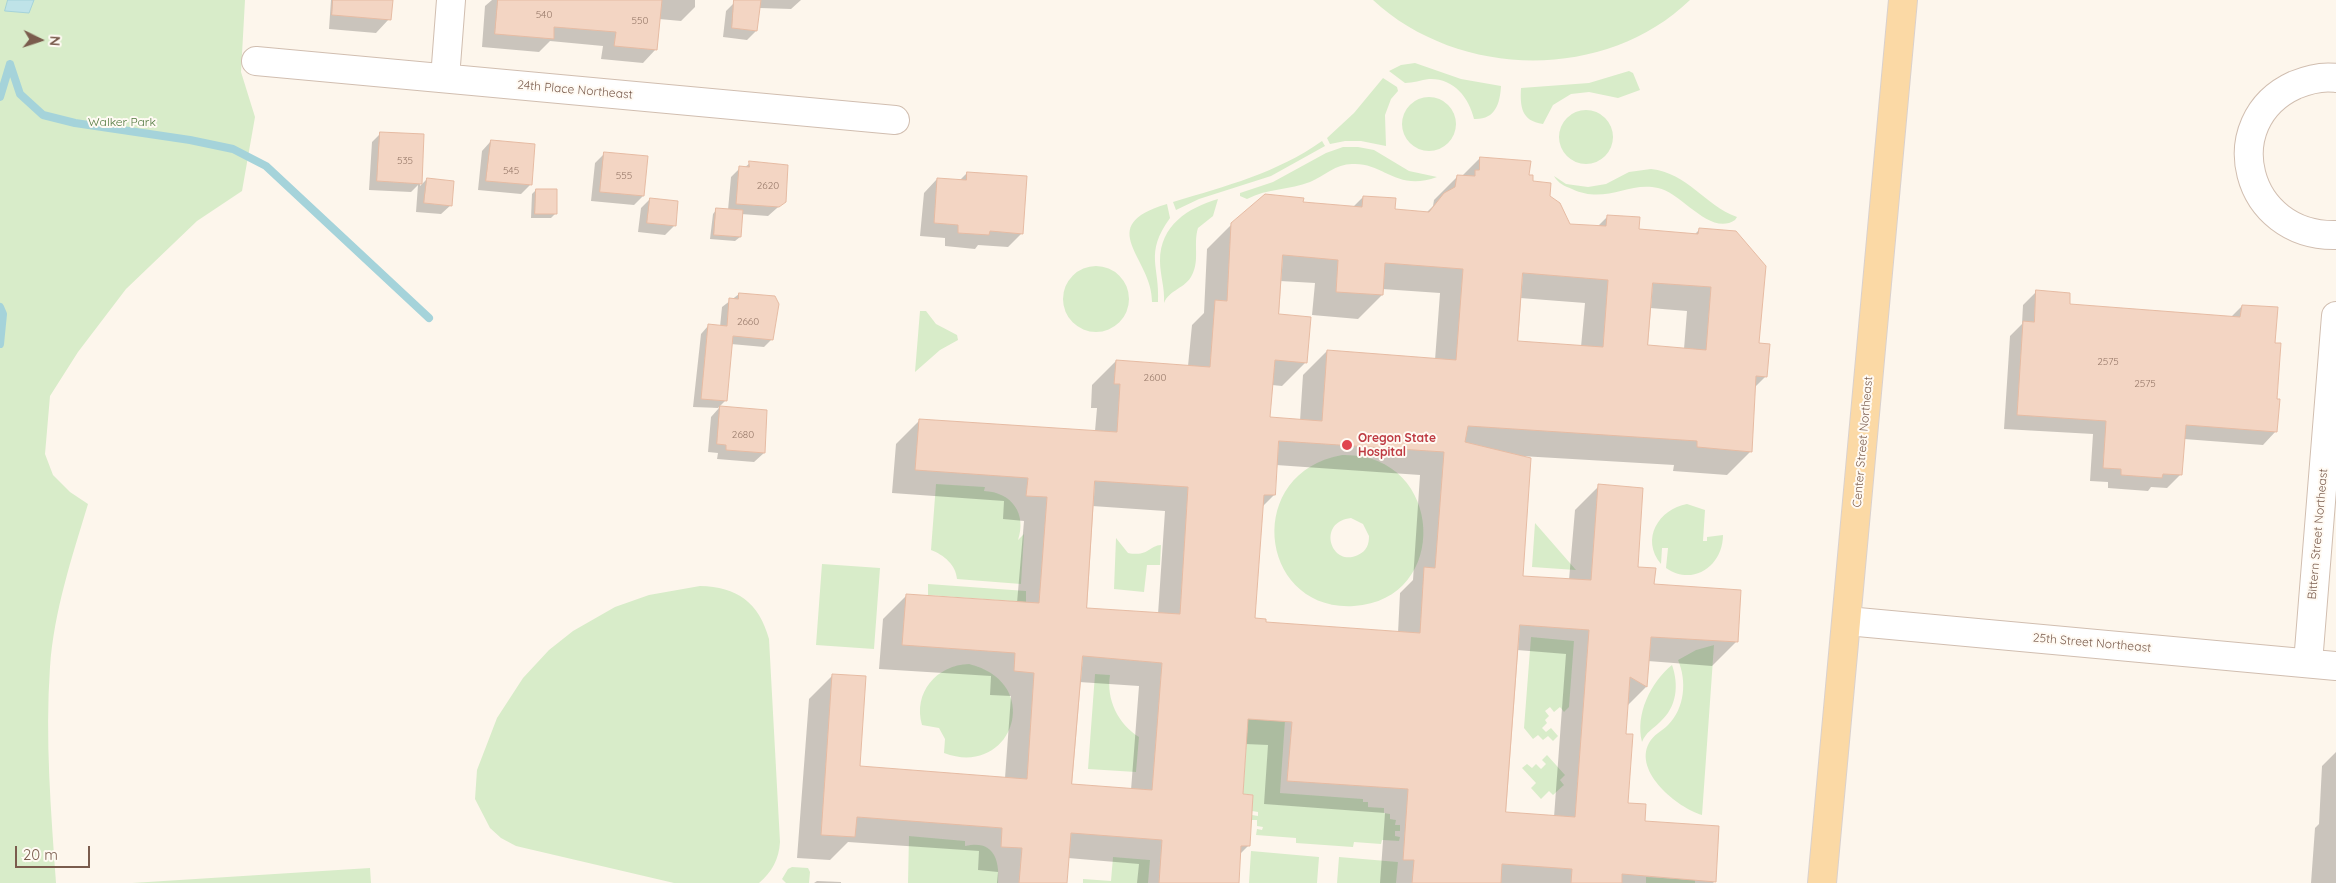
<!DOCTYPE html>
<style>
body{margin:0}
#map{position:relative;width:2336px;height:883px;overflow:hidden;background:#fdf6ec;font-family:Quicksand,sans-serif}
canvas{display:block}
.north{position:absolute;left:15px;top:15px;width:50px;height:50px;-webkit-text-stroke:4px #fffaf3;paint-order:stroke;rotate:94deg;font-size:14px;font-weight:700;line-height:20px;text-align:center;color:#7a5c4d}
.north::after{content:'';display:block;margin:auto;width:18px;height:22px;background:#7a5c4d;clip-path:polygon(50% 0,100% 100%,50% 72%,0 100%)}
.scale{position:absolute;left:15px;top:846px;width:75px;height:22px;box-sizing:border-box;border:2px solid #7a5c4d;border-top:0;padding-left:6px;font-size:15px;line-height:18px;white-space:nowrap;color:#7a5c4d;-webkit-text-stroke:4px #fffaf3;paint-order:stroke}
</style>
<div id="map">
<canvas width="2336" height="883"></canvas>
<div class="north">N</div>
<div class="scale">20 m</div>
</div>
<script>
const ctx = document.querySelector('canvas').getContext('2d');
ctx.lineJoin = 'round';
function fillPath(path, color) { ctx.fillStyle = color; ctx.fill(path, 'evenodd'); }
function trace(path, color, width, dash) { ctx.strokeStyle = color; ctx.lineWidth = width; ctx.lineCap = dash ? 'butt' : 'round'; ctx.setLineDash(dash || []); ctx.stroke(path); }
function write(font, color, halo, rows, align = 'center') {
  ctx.font = font + ' Quicksand,sans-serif'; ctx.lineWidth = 4; ctx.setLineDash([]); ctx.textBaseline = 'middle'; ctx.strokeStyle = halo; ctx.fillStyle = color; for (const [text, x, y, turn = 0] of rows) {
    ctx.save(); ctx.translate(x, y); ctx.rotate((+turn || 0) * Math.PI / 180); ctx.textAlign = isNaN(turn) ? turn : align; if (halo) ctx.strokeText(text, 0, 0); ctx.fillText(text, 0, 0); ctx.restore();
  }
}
const green = new Path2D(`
 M0,0H245L241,72L255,117L242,191L197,221L126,289L78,352L50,396L45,454L53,475L70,492L88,504C72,557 54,611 50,667C45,739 51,811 56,883H0Z
 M1373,0H1690C1605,82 1458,79 1373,0Z
 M1415,63L1461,79L1501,86C1500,104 1495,120 1474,119C1469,97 1453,78 1429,79C1421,80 1413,83 1405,83L1389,71L1401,65Z
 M1629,71L1633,73L1640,90L1618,98L1589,92L1571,94L1553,105L1543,124C1521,121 1520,106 1521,88L1589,83Z
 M1383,78L1397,87L1398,91L1391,99L1385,115L1386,146L1361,141H1345L1330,144L1327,138L1354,113Z
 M1402 124a27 27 0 1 1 54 0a27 27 0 1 1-54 0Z
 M1559 137a27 27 0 1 1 54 0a27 27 0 1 1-54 0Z
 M1322,141L1325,146L1271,176L1199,199L1176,210L1173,202C1226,186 1277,173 1322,141Z
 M1343,147H1358L1374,150L1409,171L1437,177C1396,192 1384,162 1352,164C1336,164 1324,176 1310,182C1290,190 1268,188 1247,199L1240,196V193L1273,182L1326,153Z
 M1651,169C1688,173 1704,205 1737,217L1735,220C1710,237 1681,192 1658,188C1628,181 1606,205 1572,189C1564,186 1558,183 1554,176L1566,184L1588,187L1606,184L1629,172Z
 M1218,199L1213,216L1198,228C1193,244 1200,260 1192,275C1186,288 1169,290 1164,303C1165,288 1160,275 1160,261C1160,225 1188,208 1218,199Z
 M1167,204L1170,218C1144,254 1160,266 1158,302H1152C1153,258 1092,226 1167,204Z
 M1063 299a33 33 0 1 1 66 0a33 33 0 1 1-66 0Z
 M920,311H926L936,324L957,335L958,340L940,350L915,372Z
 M1342,455C1445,452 1452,600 1354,606C1259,612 1242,473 1342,455ZM1351,518L1363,524L1369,536C1369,544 1367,551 1358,555C1331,568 1316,522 1351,518Z
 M936,484L985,487L984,491C1012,492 1027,514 1018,540L1024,534L1021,584L957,579C956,565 944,555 931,550Z
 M1687,504L1705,510L1703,541H1707V537L1723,535C1723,565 1694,587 1666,568L1668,548H1662L1661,564C1640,539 1659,509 1687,504Z
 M1535,523L1576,570L1532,567Z
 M1116,538L1128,553C1149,557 1148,546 1161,545L1160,565H1147L1144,592L1114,589Z
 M822,564L880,568L874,649L816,645Z
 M928,584L1026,591V602L928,595Z
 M700,586C737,587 759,602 769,639L780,842C779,859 772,872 759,883H674L516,846L501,838L490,828L475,799L477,770L497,718L523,678L549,650L573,631L615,607L649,595Z
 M1531,637L1574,641L1569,707L1564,712L1560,707L1554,712L1550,707L1545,711L1549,716L1545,720L1547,723L1542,728L1546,732L1551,728L1558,736L1553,741L1548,736L1543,740L1538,735L1533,739L1524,728Z
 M1714,645L1702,815C1678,808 1633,772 1649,743C1653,735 1662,731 1668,725C1685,708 1687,681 1678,660L1696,650Z
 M969,664C1046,683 1012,779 944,753L945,739L939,728L922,725C913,693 936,665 969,664Z
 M1672,665C1679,685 1677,707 1660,722C1653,729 1646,732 1642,742C1635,714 1651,682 1672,665Z
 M1095,674L1110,675C1106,699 1118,724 1139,737L1136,772L1088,769Z
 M1248,719L1285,721L1280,793L1363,799V802H1368V807L1384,808V813L1390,814V819L1396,820L1395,825H1400V831H1395V836L1400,837L1399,841L1382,840L1381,844L1354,842L1353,847L1296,843V838L1256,835L1257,829L1262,830L1263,827L1257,826V820H1251L1252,815L1258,816V812L1252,811L1253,795L1243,794Z
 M1547,755L1565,775L1560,780L1564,785L1553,795L1549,791L1541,799L1531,788L1536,783L1522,768L1527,764L1532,768L1536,764L1541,769L1546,764L1542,760Z
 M909,836L965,841V846C994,839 1000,860 998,883H908Z
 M1251,851L1319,857L1317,883H1249Z
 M1113,857L1150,860L1148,883H1083V879L1111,881Z
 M1339,857L1398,862L1396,883H1337Z
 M792,867L808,868L810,872L809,883H786L782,879L788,869Z
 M370,868L371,883H132Z
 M1646,877L1695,880V883H1646Z`);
const water = new Path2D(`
 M8,0H34L29,13L5,11Z`);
const shadow = new Path2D(`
 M331,0H391L389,19L376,33L329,29Z
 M492,0H695V7L681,21L659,19L656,49L643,63L601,59L603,46L550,41L539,52L482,47L485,6Z
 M747,0H801L791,9L759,8L756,31L747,40L723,37L726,11L735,2Z
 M381,133L423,135L420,186L427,179L451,205L441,214L416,212L418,185L411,192L369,190L372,142Z
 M491,141L530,185L521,194L478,190L482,151Z
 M604,154L643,196L634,205L591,201L595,163Z
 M1480,158L1527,176L1532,182L1549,197L1569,225L1597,227L1608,216L1638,230L1694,235L1699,230L1758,344L1766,376L1754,388L1751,451L1727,475L1673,471L1674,465L1521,456L1522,577L1569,580L1575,510L1599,486L1636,568L1653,586L1736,642L1712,666L1648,661L1646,687L1627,706L1625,735L1626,804L1643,822L1715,881L1713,883H1380L1385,813L1264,804L1268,745L1245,744L1241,795L1248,846L1239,855L1237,883H1137L1139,864L1068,858L1066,883H997L998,872L978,870L979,851L848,842L830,860L797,858L809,699L833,675L859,767L1005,778L1011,696L990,695L991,676L879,669L883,619L907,595L1017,603L1024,521L1003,519L1004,501L892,493L896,444L920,420L1095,431L1097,408H1091L1092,385L1116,361L1188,366L1192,325L1204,313L1207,249L1232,224L1302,203L1353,207L1363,197L1393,210L1426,213L1433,206L1434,200L1458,176H1462ZM1280,281L1315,283L1312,315L1358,319L1382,295V289L1440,293L1435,360L1327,351L1303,375L1300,421L1269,418L1272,385L1282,386L1306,362L1278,315ZM1520,298L1585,303L1581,347L1517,342ZM1650,308L1687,311L1684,349L1647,346ZM1276,465L1420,475L1413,580L1400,593L1398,633L1264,624L1254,619L1262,507L1274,495ZM1092,506L1165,511L1158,614L1086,609ZM1517,650L1566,654L1554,817L1504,813ZM1079,682L1139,686L1131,790L1071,785Z
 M750,163L785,201L768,216L741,214L740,237L735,241L710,239L713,214L717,209L728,210L731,177L740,168H744Z
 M967,173L1022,233L1008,247L978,245L975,249L945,246V238L920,236L924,193L937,179L959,181Z
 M536,190L555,214L551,218H531L532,194Z
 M650,199L674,226L665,235L638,232L641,208Z
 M2037,291L2068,305L2230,318L2242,306L2274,344L2276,431L2263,445L2184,439L2181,474L2167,488L2151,487L2148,491L2108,488V482L2090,481L2093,434L2004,429L2010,336L2022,324L2023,305Z
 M739,294L772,339L764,347L731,344L726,400L718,408L766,411L764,453L754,462L717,459L718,453L708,452L711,417L719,408L693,407L701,334L708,326L720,327L722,307Z
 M2336,752V883H2311L2315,828L2319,824L2322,766Z
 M817,881L841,882V883H814Z`);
const stream = new Path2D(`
 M10,64L20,94L43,115L75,123L190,140L233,149L266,166L429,318
 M0,97L10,64
 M0,307L3,314L0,344`);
const building = new Path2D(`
 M333,0H393L391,20L332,15Z
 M498,0H662L657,50L614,46L616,32L554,27V39L495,34Z
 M734,0H761L757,31L732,28Z
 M380,132L424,134L422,184L377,181Z
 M491,140L535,144L532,185L486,181Z
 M604,152L648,156L644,196L600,192Z
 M1480,157L1531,161L1529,175H1533V181L1551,183L1550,196L1560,203L1570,224L1606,226L1607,215L1640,217L1639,229L1698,234L1699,228L1736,231L1766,266L1759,343L1770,344L1767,377L1756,376L1752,452L1697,447V441L1468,426L1465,442L1531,458L1523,576L1591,580L1598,484L1643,488L1638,567L1656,568L1654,584L1741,590L1738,642L1651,637L1647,687L1630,677L1626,734H1633L1628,803L1646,804L1645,821L1719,826L1716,882L1622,874V883H1571L1572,869L1502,864L1501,883H1412L1414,860H1403L1408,789L1287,781L1292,722L1248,719L1243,794L1253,795L1250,846H1241L1239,883H1159L1162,840L1071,833L1067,883H1019L1022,848L1001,847L1002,828L857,817L855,837L821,835L832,674L866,676L860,766L1027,779L1034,673L1014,671L1015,653L902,645L906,594L1039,603L1047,497L1026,496L1028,478L915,470L919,419L1117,432L1120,384H1114L1116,360L1210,367L1215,300L1227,301L1231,223L1265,194L1304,198L1303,202L1362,207L1363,196L1396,198L1395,209L1429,212L1444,193L1455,187L1457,175L1475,176V170H1479ZM1283,255L1338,260L1336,292L1383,295L1385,263L1463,269L1456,360L1327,350L1322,421L1270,417L1275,360L1307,363L1311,317L1279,314ZM1523,273L1608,280L1603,347L1518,341ZM1653,283L1711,287L1706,350L1648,345ZM1279,441L1444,452L1435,568L1424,567L1420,633L1266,622V619L1255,618L1264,495H1275ZM1095,481L1188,487L1180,614L1087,608ZM1520,625L1589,630L1575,817L1506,812ZM1083,656L1162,663L1152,790L1072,784Z
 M749,161L788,165L786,202L779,207L736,204L739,166L749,167Z
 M967,172L1027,176L1023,234L990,231L989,235L958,233V225L934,223L937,178L966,180Z
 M427,178L454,181L452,206L424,203Z
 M536,189H557V214H535Z
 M650,198L678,201L676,226L647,223Z
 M716,208L743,210L741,237L714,235Z
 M2036,290L2070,293V304L2240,317L2242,305L2278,307L2275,343H2281L2277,399H2280L2277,432L2186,425L2182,475L2163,474L2162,478L2121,475V469L2103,468L2106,421L2017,415L2023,321L2034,322Z
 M739,293L775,296L779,304L773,340L733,336L727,401L701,399L708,324L727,326L729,298L738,299Z
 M720,406L767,410L765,453L726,450V445L717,444Z`);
const minor = new Path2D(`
 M256,61L895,120
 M445,78L451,0
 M2336,78C2323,76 2307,80 2295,85C2216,121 2244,237 2336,235
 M1847,621L2336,666
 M2308,663L2336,316`);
const major = new Path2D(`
 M1822,883L1903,0`);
const markers = [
 [1347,445,6,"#e0444e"]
];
const numberNames = [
 ["540",544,15],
 ["550",640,21],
 ["535",405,161],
 ["545",511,171],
 ["555",624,176],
 ["2620",768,186],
 ["2660",748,322],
 ["2575",2108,362],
 ["2600",1155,378],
 ["2575",2145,384],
 ["2680",743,435]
];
const streetNames = [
 ["24th Place Northeast",575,90,5],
 ["Center Street Northeast",1863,442,-85],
 ["Bittern Street Northeast",2318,534,-85],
 ["25th Street Northeast",2092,643,5]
];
const parkNames = [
 ["Walker Park",122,122]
];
const healthNames = [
 ["Oregon State",1358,438],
 ["Hospital",1358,452]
];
fillPath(green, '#d8ecc9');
fillPath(water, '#bfe3e8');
trace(water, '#a5d3da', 1);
fillPath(shadow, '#0003');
trace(stream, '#a5d3da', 8);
fillPath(building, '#f3d5c3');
trace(building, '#e6bba3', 1);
trace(minor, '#d1beb0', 30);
trace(major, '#dad1cd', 30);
trace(minor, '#fff', 28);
trace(major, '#fbd9a5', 28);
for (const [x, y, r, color] of markers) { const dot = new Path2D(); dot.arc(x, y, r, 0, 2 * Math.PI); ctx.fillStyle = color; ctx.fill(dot); trace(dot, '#fffaf3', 2); }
write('10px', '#987a6a', null, numberNames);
write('12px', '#7a5c4d', '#fffaf3', streetNames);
write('12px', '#537a41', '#fffaf3', parkNames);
write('bold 12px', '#be3a42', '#fffaf3', healthNames, 'left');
</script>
